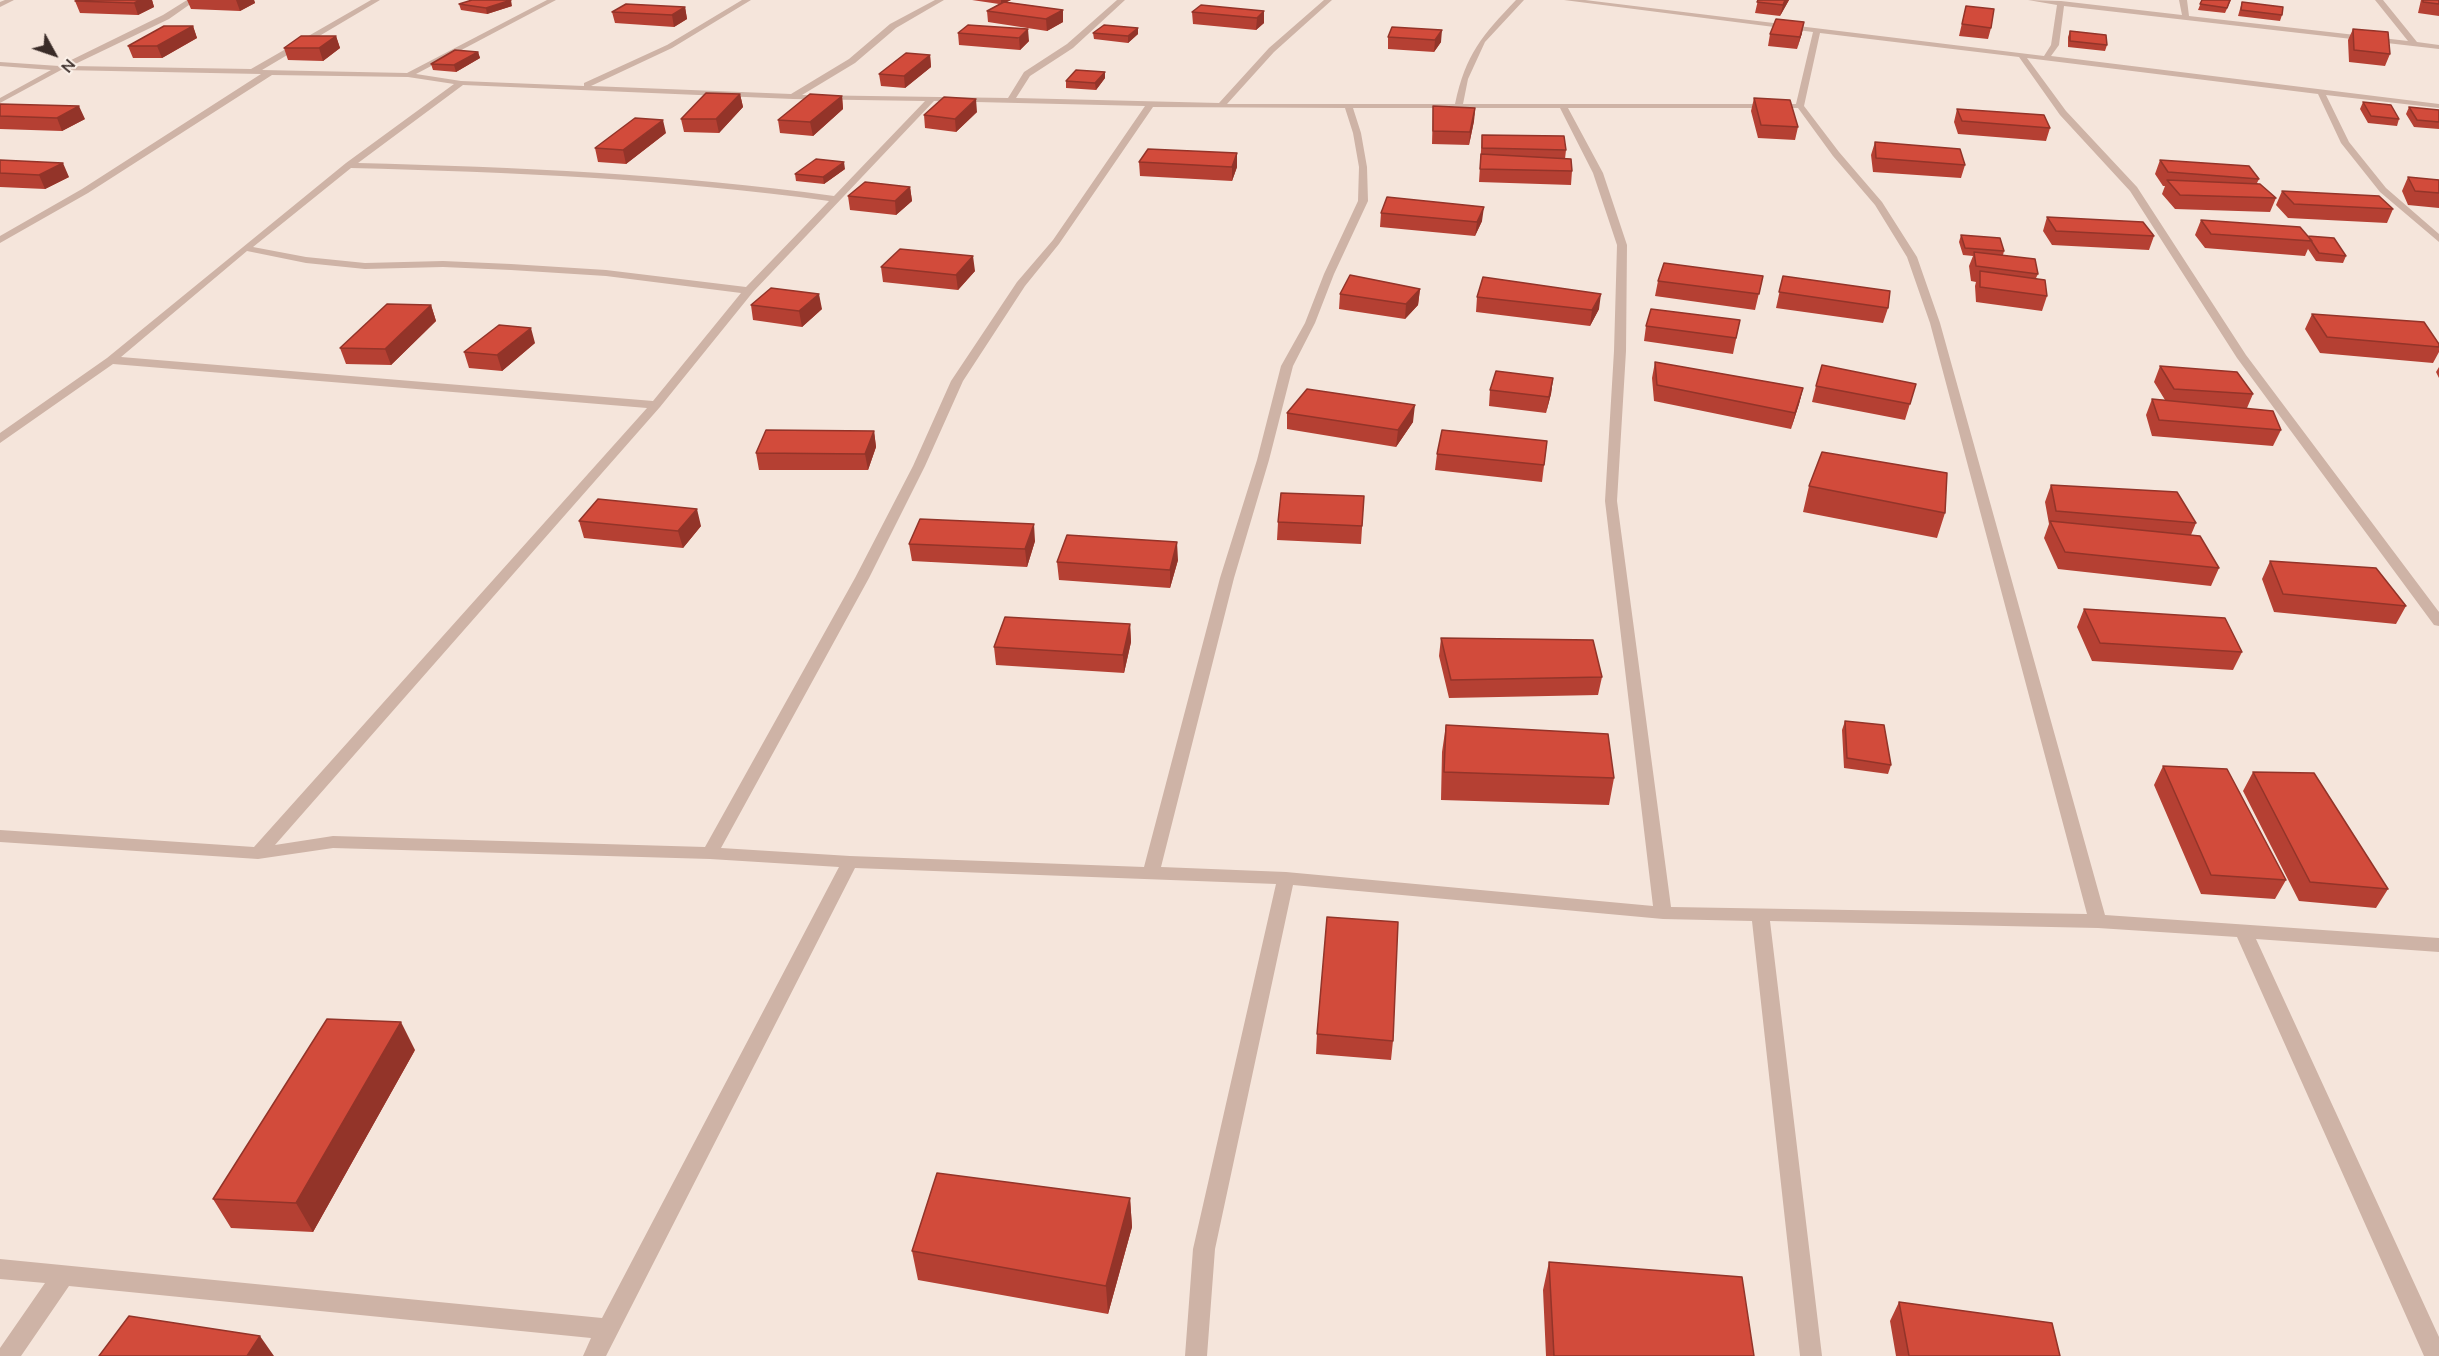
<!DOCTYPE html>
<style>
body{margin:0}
#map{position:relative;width:2439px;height:1356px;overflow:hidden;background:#f5e5db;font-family:"Nunito Sans",sans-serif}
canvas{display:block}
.north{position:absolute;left:24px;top:24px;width:60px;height:60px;-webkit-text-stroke:4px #fbf0e8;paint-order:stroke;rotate:130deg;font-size:16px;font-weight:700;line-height:24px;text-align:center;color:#392b27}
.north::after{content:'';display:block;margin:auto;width:21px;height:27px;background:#392b27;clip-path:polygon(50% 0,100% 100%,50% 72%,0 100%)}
</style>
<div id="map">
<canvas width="2439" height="1356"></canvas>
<div class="north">N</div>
</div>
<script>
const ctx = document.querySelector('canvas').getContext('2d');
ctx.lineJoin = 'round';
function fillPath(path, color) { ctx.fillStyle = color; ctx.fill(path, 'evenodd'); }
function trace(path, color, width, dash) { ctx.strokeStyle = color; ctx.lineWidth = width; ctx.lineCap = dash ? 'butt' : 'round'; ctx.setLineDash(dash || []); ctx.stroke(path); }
const street = new Path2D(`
 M5,0H14L0,7V2Z
 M187,0H196L169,19L71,66L251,69L371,0H380L262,70L407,73L547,0H556L416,74L461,81L584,86V83L667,45L742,0H751L672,48L591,86L791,94L849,59L890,24L935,0H944L896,28L855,63L802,95L1008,98L1024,72L1067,44L1117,0H1125L1073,48L1030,76L1016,98L1219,103L1269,48L1324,0H1332L1274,52L1227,104H1455C1466,53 1482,36 1516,0H1524L1485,42L1468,79L1463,104H1796L1813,32L1564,0H1585L2044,56L2051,45L2057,5L2028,0L2061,1L2182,15L2179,0H2187L2189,16L2408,41L2375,0H2383L2417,42L2439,45V49L2064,6L2059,45L2051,56L2439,104V108L2326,95L2349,142L2386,188L2439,234V242L2380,192L2341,143L2318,94L2027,58L2066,111L2137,187L2246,355L2439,612V626L2434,625L2237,358L2130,191L2060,115L2019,57L1820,33L1804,106L1839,152L1882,202L1917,257L1940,323L2105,915L2439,938V952L2256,939L2439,1337V1356H2424L2237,937L2098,928L1770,921L1822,1356H1800L1752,921L1663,919L1293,885L1215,1249L1207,1356H1185L1193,1249L1276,884L855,868L606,1356H583L591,1338L69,1286L21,1356H0V1348L45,1283L0,1279V1259L602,1318L839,867L710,859L333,848L258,859L0,842V830L254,847L647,408L113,364L0,443V433L107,358L346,163L454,84L408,77L272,75L88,193L0,243V236L82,189L261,74L61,70L0,103V98L51,70L0,66V62L59,66L163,15ZM463,85L793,99L925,101L834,196C676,174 517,167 358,163ZM934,101L1145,106L1053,240L1017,282L951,381L913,466L855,578L705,847L333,836L275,845L660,407L753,292ZM1153,107L1345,108L1353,133L1359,167L1358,201L1324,274L1305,323L1281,366L1257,460L1220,578L1144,867L850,856L721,848L869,578L925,466L963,381L1025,286L1059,244ZM1353,108H1560L1593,173L1617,245L1614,351L1605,501L1653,906L1286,872L1161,867L1234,578L1269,460L1293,366L1315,323L1334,274L1368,201L1367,167L1361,133ZM1568,108H1798L1833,156L1875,205L1907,257L1930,323L2087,914L1671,907L1617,501L1626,351L1627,245L1603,173ZM351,168C511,172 671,179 829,201L746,287L606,270L511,264L443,261L365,263L306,257L253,247ZM247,251L306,263L365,269L443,267L511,270L606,276L741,293L653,401L121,357Z`);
const wall = new Path2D(`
 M78,0H152L154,7L138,15L80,13L75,1Z
 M187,0H254L255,3L240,11L191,9Z
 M972,0H1011L1006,2L1063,10V22L1047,31L988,22L987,11L999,4Z
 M1758,0H1789L1780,16L1755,13Z
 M2202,0H2231L2225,13L2198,10Z
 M2421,0H2439V16L2418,13Z
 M2242,2L2282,15L2280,21L2238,16Z
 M459,4L512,6L487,14L461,10Z
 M1966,6L1991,28L1988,39L1959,36Z
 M685,7L687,19L674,27L615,23L612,12Z
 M1264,11V23L1256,30L1193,24L1192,12Z
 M968,25L1029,41L1020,50L959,45L958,33Z
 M193,26L197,38L162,58H133L128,46Z
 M1392,27L1441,42L1434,52L1388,49V37Z
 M2353,29L2390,54L2385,66L2349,62L2348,40Z
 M2070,31L2107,45L2105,51L2068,47V37Z
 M1093,33L1138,34L1128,43L1094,39Z
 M1802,33L1797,49L1768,46L1770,34Z
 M336,36L340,48L323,61L288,60L284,48Z
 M478,52L480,58L456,72L433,70L431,64Z
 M930,55L931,67L905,88L881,86L879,74Z
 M1105,78L1096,90L1066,88V81Z
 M740,94L743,107L719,133L684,132L681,119Z
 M842,96L843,109L813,136L780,133L778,120Z
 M1754,98L1798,127L1795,140L1758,138L1751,111Z
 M2363,102L2399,119L2397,126L2368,123L2360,109Z
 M0,104L85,119L62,131L0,129Z
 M1433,106L1475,108L1474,121L1469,145L1432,144Z
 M2409,107L2439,110V129L2414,127L2406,114Z
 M1957,109L2050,128L2046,141L1958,134L1954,122Z
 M977,112L956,132L925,128L924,115Z
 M666,133L626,164L598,162L595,148Z
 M1482,135L1566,150L1565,159L1572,171L1571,185L1479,182Z
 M1875,142L1965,165L1961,178L1873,172L1871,155Z
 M1237,153V167L1232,181L1140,176L1139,162Z
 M0,160L69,177L45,189L0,187Z
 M2160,160L2259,179L2257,183L2276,198L2270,212L2175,209L2162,194L2165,186H2163L2155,174Z
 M845,169L824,184L796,181L795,174Z
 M2408,177L2439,180V208L2408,205L2402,191Z
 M910,187L912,201L896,215L850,210L848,196Z
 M2282,191L2393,209L2387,223L2288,218L2276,205Z
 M1381,213L1482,221L1475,236L1380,227Z
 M2047,217L2154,236L2149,250L2052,245L2043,231Z
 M2201,220L2308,236L2346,256L2343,263L2316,261L2308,249L2305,256L2205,248L2195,235Z
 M1961,235L2004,251L2003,255L2038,274L2036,278L2047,296L2042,311L1976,302L1975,286L1976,282L1971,281L1969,266L1973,256L1963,255L1959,242Z
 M881,267L975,271L958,290L883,282Z
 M1763,276L1755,310L1655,296L1658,281Z
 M1783,276L1888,308L1883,323L1776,308Z
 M1420,289L1418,305L1405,319L1339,309L1340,294Z
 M1477,297L1599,309L1590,326L1476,312Z
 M431,305L436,321L391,365L346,364L340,348Z
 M751,305L822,309L802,327L753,320Z
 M2312,314L2439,344V352L2433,363L2320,353L2305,329Z
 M1740,320L1733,354L1644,341L1646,326Z
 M535,343L502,371L469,368L464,352Z
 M1655,362L1803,388L1799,404L1791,429L1654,401L1652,378Z
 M2160,366L2253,394L2247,408L2281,430L2273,446L2152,436L2146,415L2152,399L2165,400L2154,382Z
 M2439,367V378L2436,372Z
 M1553,378L1551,394L1546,413L1489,406L1490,390Z
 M1916,384L1905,420L1812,402L1816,386Z
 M1287,413L1413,422L1396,447L1287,429Z
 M874,431L876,447L868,470H759L756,453Z
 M1547,441L1542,482L1435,470L1437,454Z
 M2051,485L2196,523L2191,535L2219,568L2211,586L2058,569L2044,538L2049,524L2045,502Z
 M1809,486L1945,513L1937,538L1803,512Z
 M1364,496L1361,544L1277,540L1278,522Z
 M579,521L701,526L683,548L584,538Z
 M1035,541L1027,567L912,561L909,544Z
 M1178,560L1170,588L1059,580L1057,562Z
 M2270,561L2406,606L2396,624L2274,612L2262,579Z
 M2084,609L2242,652L2233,670L2092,661L2077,627Z
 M1130,624L1131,642L1124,673L996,665L994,647Z
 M1441,638L1602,677L1598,695L1449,698L1439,656Z
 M1845,721L1891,765L1888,774L1844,768L1842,730Z
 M1446,725L1614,778L1609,805L1441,800L1442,752Z
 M2163,766L2286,880L2275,899L2201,894L2154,785Z
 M2253,772L2388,889L2376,908L2299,901L2243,791Z
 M1317,1034L1393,1041L1391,1060L1316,1054Z
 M415,1050L313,1232L231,1228L213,1199Z
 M1130,1198L1132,1227L1108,1314L918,1280L912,1251Z
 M1549,1262L1754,1356H1546L1543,1290Z
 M1899,1302L2060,1356H1896L1890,1321Z`);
const shadedWall = new Path2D(`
 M140,0H152L154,7L138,15L134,3Z
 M236,0H254L255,3L240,11Z
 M511,0L512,6L487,14L486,8Z
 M1001,0H1011L1001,5Z
 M1785,0H1789L1780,16L1783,5Z
 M685,7L687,19L674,27L672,15Z
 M1063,10V22L1047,31L1046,19Z
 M1264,11V23L1256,30L1257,18Z
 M1804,22L1802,33L1797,49L1800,37Z
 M193,26L197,38L162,58L157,46Z
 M1138,28V34L1128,43V36Z
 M1028,29L1029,41L1020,50L1019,38Z
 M1442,30L1441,42L1434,52L1435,40Z
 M336,36L340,48L323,61L319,48Z
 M478,52L480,58L456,72L454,65Z
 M930,55L931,67L905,88L904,76Z
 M1105,72V78L1096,90L1095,83Z
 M740,94L743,107L719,133L716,119Z
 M842,96L843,109L813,136L810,122Z
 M976,99L977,112L956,132L955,119Z
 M79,106L85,119L62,131L57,118Z
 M1475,108L1474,121L1469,145L1470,132Z
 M663,120L666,133L626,164L623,150Z
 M1237,153V167L1232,181V167Z
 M844,162L845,169L824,184L823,177Z
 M63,163L69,177L45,189L39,175Z
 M910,187L912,201L896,215L895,201Z
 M1484,207L1482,221L1475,236L1477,222Z
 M973,256L975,271L958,290L956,275Z
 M1420,289L1418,305L1405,319L1406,304Z
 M819,294L822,309L802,327L799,311Z
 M1601,294L1599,309L1590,326L1592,310Z
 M431,305L436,321L391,365L385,349Z
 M531,328L535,343L502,371L497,355Z
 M1553,378L1551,394L1546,413L1549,397Z
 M1803,388L1799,404L1791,429L1795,413Z
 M1415,405L1413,422L1396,447L1398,430Z
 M874,431L876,447L868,470L865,454Z
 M697,509L701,526L683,548L678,531Z
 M1034,524L1035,541L1027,567L1025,549Z
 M1177,542L1178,560L1170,588V570Z
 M1130,624L1131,642L1124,673L1123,655Z
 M401,1022L415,1050L313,1232L296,1203Z
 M1130,1198L1132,1227L1108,1314L1106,1286Z
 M260,1336L274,1356H247Z`);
const building = new Path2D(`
 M78,0H140L134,3L75,1Z
 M472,0H511L486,8L459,4Z
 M1758,0H1785L1783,5L1757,2Z
 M2202,0H2230L2227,8L2200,4Z
 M2423,0H2439V4L2423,2Z
 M1004,2L1063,10L1046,19L987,11Z
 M2242,2L2283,7L2282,15L2241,10Z
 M626,4L685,7L672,15L612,12Z
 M1201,5L1264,11L1257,18L1192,12Z
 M1966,6L1994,9L1991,28L1962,24Z
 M1776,19L1804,22L1800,37L1770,34Z
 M968,25L1028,29L1019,38L958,33Z
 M1104,25L1138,28L1128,36L1093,33Z
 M164,26H193L157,46H128Z
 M1392,27L1442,30L1435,40L1388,37Z
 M2353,29L2388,32L2390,54L2354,50Z
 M2070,31L2106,35L2107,45L2070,41Z
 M301,36H336L319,48H284Z
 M455,50L478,52L454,65L431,64Z
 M906,53L930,55L904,76L879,74Z
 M1076,70L1105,72L1095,83L1066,81Z
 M706,93L740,94L716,119H681Z
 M810,94L842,96L810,122L778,120Z
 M944,97L976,99L955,119L924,115Z
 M1754,98L1790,100L1798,127L1761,125Z
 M2363,102L2391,105L2399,119L2371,116Z
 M0,104L79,106L57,118L0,116Z
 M1433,106L1475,108L1470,132L1433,131Z
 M2409,107L2439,110V122L2417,120Z
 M1957,109L2044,115L2050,128L1962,121Z
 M635,118L663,120L623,150L595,148Z
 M1482,135L1564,136L1566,150L1482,148Z
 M1875,142L1960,149L1965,165L1876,158Z
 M1148,149L1237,153L1232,167L1139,162Z
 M1481,154L1571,159L1572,171L1480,169Z
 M816,159L844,162L823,177L795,174Z
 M0,160L63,163L39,175L0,173Z
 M2160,160L2249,166L2259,179L2168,172Z
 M2408,177L2439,180V193L2415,191Z
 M2167,180L2260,184L2276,198L2180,195Z
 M865,182L910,187L895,201L848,196Z
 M2282,191L2379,196L2393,209L2294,204Z
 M1387,197L1484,207L1477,222L1381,213Z
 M2047,217L2143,222L2154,236L2056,231Z
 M2201,220L2300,227L2312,241L2211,234Z
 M1961,235L2000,238L2004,251L1965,248Z
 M2308,236L2334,238L2346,256L2319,253Z
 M900,249L973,256L956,275L881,267Z
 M1974,252L2035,259L2038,274L1976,266Z
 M1664,263L1763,276L1759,294L1658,281Z
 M1980,271L2045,280L2047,296L1980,287Z
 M1350,275L1420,289L1406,304L1340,294Z
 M1783,276L1890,291L1888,308L1779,292Z
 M1483,277L1601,294L1592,310L1477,297Z
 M771,288L819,294L799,311L751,305Z
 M387,304L431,305L385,349L340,348Z
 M1651,309L1740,320L1736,338L1646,326Z
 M2312,314L2424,322L2439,344V347L2327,337Z
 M499,325L531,328L497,355L464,352Z
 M1655,362L1803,388L1795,413L1657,385Z
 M1822,365L1916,384L1910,404L1816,386Z
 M2160,366L2237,372L2253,394L2174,389Z
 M1496,371L1553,378L1549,397L1490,390Z
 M1307,389L1415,405L1398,430L1287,413Z
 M2152,399L2273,411L2281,430L2159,420Z
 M766,430L874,431L865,454L756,453Z
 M1442,430L1547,441L1544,465L1437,454Z
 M1822,452L1947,473L1945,513L1809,486Z
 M2051,485L2177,492L2196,523L2056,511Z
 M1281,493L1364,496L1362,526L1278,522Z
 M598,499L697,509L678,531L579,521Z
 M920,519L1034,524L1025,549L909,544Z
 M2050,521L2200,536L2219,568L2065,552Z
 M1067,535L1177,542L1170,570L1057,562Z
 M2270,561L2376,568L2406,606L2283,594Z
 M2084,609L2225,618L2242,652L2100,643Z
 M1005,617L1130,624L1123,655L994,647Z
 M1441,638L1593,640L1602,677L1451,680Z
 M1845,721L1884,725L1891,765L1847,758Z
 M1446,725L1608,734L1614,778L1444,772Z
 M2163,766L2227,769L2286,880L2211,875Z
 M2253,772L2314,773L2388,889L2310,882Z
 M1327,917L1398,922L1393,1041L1317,1034Z
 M327,1019L401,1022L296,1203L213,1199Z
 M937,1173L1130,1198L1106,1286L912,1251Z
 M1549,1262L1742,1277L1754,1356H1554Z
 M1899,1302L2052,1323L2060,1356H1909Z
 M129,1316L260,1336L247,1356H99Z`);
fillPath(street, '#ceb3a6');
fillPath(wall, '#b54033');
fillPath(shadedWall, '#933429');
fillPath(building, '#d24b3b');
trace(building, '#933429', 1.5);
</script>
